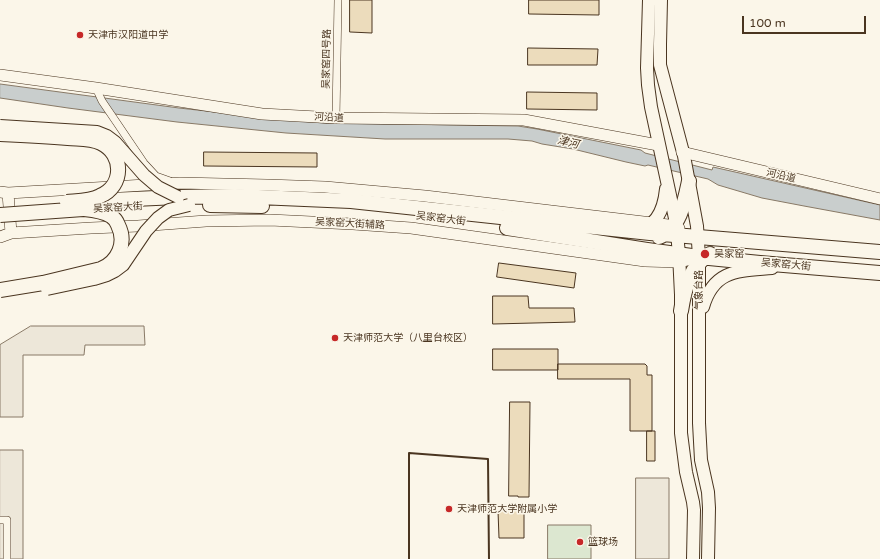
<!DOCTYPE html>
<meta charset="utf-8">
<style>
body{margin:0}
#map{position:relative;width:880px;height:559px;overflow:hidden;background:#fbf6e9;font-family:"Varela Round",sans-serif}
canvas{display:block}
.scale{position:absolute;left:742px;top:16px;width:124px;height:18px;box-sizing:border-box;border:2px solid #4a3520;border-top:0;padding-left:5px;font-size:12px;line-height:14px;white-space:nowrap;color:#4a3520;-webkit-text-stroke:3px #fbf6e9;paint-order:stroke}
</style>
<div id="map">
<canvas width="880" height="559"></canvas>
<div class="scale">100 m</div>
</div>
<script>
const ctx = document.querySelector('canvas').getContext('2d');
ctx.lineJoin = 'round';
function fillPath(path, color) { ctx.fillStyle = color; ctx.fill(path, 'evenodd'); }
function trace(path, color, width, dash) { ctx.strokeStyle = color; ctx.lineWidth = width; ctx.lineCap = dash ? 'butt' : 'round'; ctx.setLineDash(dash || []); ctx.stroke(path); }
function write(font, color, halo, rows, align = 'center') {
  ctx.font = font + ' "Varela Round","Noto Sans SC",sans-serif'; ctx.lineWidth = 3; ctx.setLineDash([]); ctx.textBaseline = 'middle'; ctx.strokeStyle = halo; ctx.fillStyle = color; for (const [text, x, y, turn = 0] of rows) {
    ctx.save(); ctx.translate(x, y); ctx.rotate((+turn || 0) * Math.PI / 180); ctx.textAlign = isNaN(turn) ? turn : align; if (halo) ctx.strokeText(text, 0, 0); ctx.fillText(text, 0, 0); ctx.restore();
  }
}
const green = new Path2D(`
 M548,525H591V559H548Z`);
const parking = new Path2D(`
 M31,326H144L145,345H85L84,355H23V417H0V345Z
 M0,450H23V559H0Z
 M636,478H669V559H636Z`);
const water = new Path2D(`
 M0,84L179,108L287,120L325,123L518,126L537,129L641,150L645,153L712,170L713,167L880,205V220L804,206L762,198L718,185L708,179L648,165L645,166L626,162L573,149L542,144L532,141L508,139H385L286,133L177,122L68,108L0,98Z`);
const building = new Path2D(`
 M350,0H372V33L350,32Z
 M529,0H599V15L529,14Z
 M528,48L598,49L597,65H528Z
 M527,92L597,93V110L527,109Z
 M204,152L317,153V167L204,166Z
 M499,263L576,273L574,288L497,277Z
 M493,296H528L529,308H574L575,322L493,324Z
 M493,349H558V370H493Z
 M558,364H645L647,366V375H652V431H630V379H558Z
 M510,402H530L529,497H518V496H509Z
 M647,431H655V461H647Z
 M524,510V538H499L498,511Z`);
const street = new Path2D(`
 M96,88L102,101L144,163L156,176L170,181
 M336,118L338,0
 M0,520H7V559`);
const secondary = new Path2D(`
 M0,75L96,88L262,114L336,118L524,120L658,145
 M682,152L880,199
 M0,192L8,193L180,183L267,185L325,187L425,196L652,223L676,226L679,228
 M8,193L11,233
 M0,237L11,233L91,228L138,226L206,221L270,220L353,224L411,228L645,261L680,262L687,260`);
const primary = new Path2D(`
 M649,0L647,68L648,85L651,107L676,223L679,254L681,295V433L686,472L693,502L694,510L693,559
 M661,0L660,44V65L684,156L690,188L697,226L699,257V423L701,460L708,492L709,508L708,559
 M634,230C656,229 664,209 666,189
 M703,307C714,269 739,271 772,268`);
const highway = new Path2D(`
 M89,201L178,197L235,196L351,201L650,233L880,252
 M210,205L262,206
 M507,228L647,250L699,257L760,263L880,273
 M659,237C680,229 685,200 689,181
 M681,311C684,291 690,265 710,254`);
const primaryBridge = new Path2D(`
 M0,126L97,132L107,136L115,142L144,175L158,187L178,197
 M47,289L94,279L107,275L115,271L123,265L146,231L158,218L169,210L189,205`);
const highwayBridge = new Path2D(`
 M0,134C23,135 45,136 68,138C79,139 91,138 101,143C124,154 124,186 100,196C91,201 76,201 67,202
 M0,215L83,209C92,210 103,211 111,216C114,218 117,222 118,225C127,243 118,262 101,269L43,283L0,290`);
const wall = new Path2D(`
 M409,559V453L488,459L489,559`);
const markers = [
 [80,35,4,"#c62828"],
 [705,254,5,"#c62828"],
 [335,338,4,"#c62828"],
 [449,509,4,"#c62828"],
 [580,542,4,"#c62828"]
];
const poiNames = [
 ["天津市汉阳道中学",88,35],
 ["吴家窑",714,254],
 ["天津师范大学（八里台校区）",343,338],
 ["天津师范大学附属小学",457,509],
 ["篮球场",588,542]
];
const streetNames = [
 ["吴家窑四号路",327,59,-89],
 ["河沿道",329,118,3],
 ["河沿道",781,176,13],
 ["吴家窑大街",118,208,-3],
 ["吴家窑大街",441,219,7],
 ["吴家窑大街辅路",350,224,3],
 ["吴家窑大街",786,265,5],
 ["气象台路",699,290,-90]
];
const waterNames = [
 ["津河",568,143,13]
];
fillPath(green, '#dce7d0');
trace(green, '#887966', 1);
fillPath(parking, '#ede7d9');
trace(parking, '#887966', 1);
fillPath(water, '#c9cecd');
trace(water, '#887966', 1);
fillPath(building, '#ecdcbc');
trace(building, '#4a3520', 1);
trace(street, '#4a3520', 8);
trace(secondary, '#4a3520', 12);
trace(primary, '#4a3520', 14);
trace(highway, '#4a3520', 16);
trace(street, '#fbf6e9', 7);
trace(secondary, '#fbf6e9', 11);
trace(primary, '#fbf6e9', 12);
trace(highway, '#fbf6e9', 14);
trace(primaryBridge, '#4a3520', 14, []);
trace(highwayBridge, '#4a3520', 16, []);
trace(primaryBridge, '#fbf6e9', 12);
trace(highwayBridge, '#fbf6e9', 14);
trace(wall, '#4a3520', 2);
for (const [x, y, r, color] of markers) { const dot = new Path2D(); dot.arc(x, y, r, 0, 2 * Math.PI); ctx.fillStyle = color; ctx.fill(dot); trace(dot, '#fbf6e9', 1.5); }
write('10px', '#4a3520', '#fbf6e9', poiNames, 'left');
write('10px', '#4a3520', '#fbf6e9', streetNames);
write('italic 11px', '#4a3520', '#fbf6e9', waterNames);
</script>
